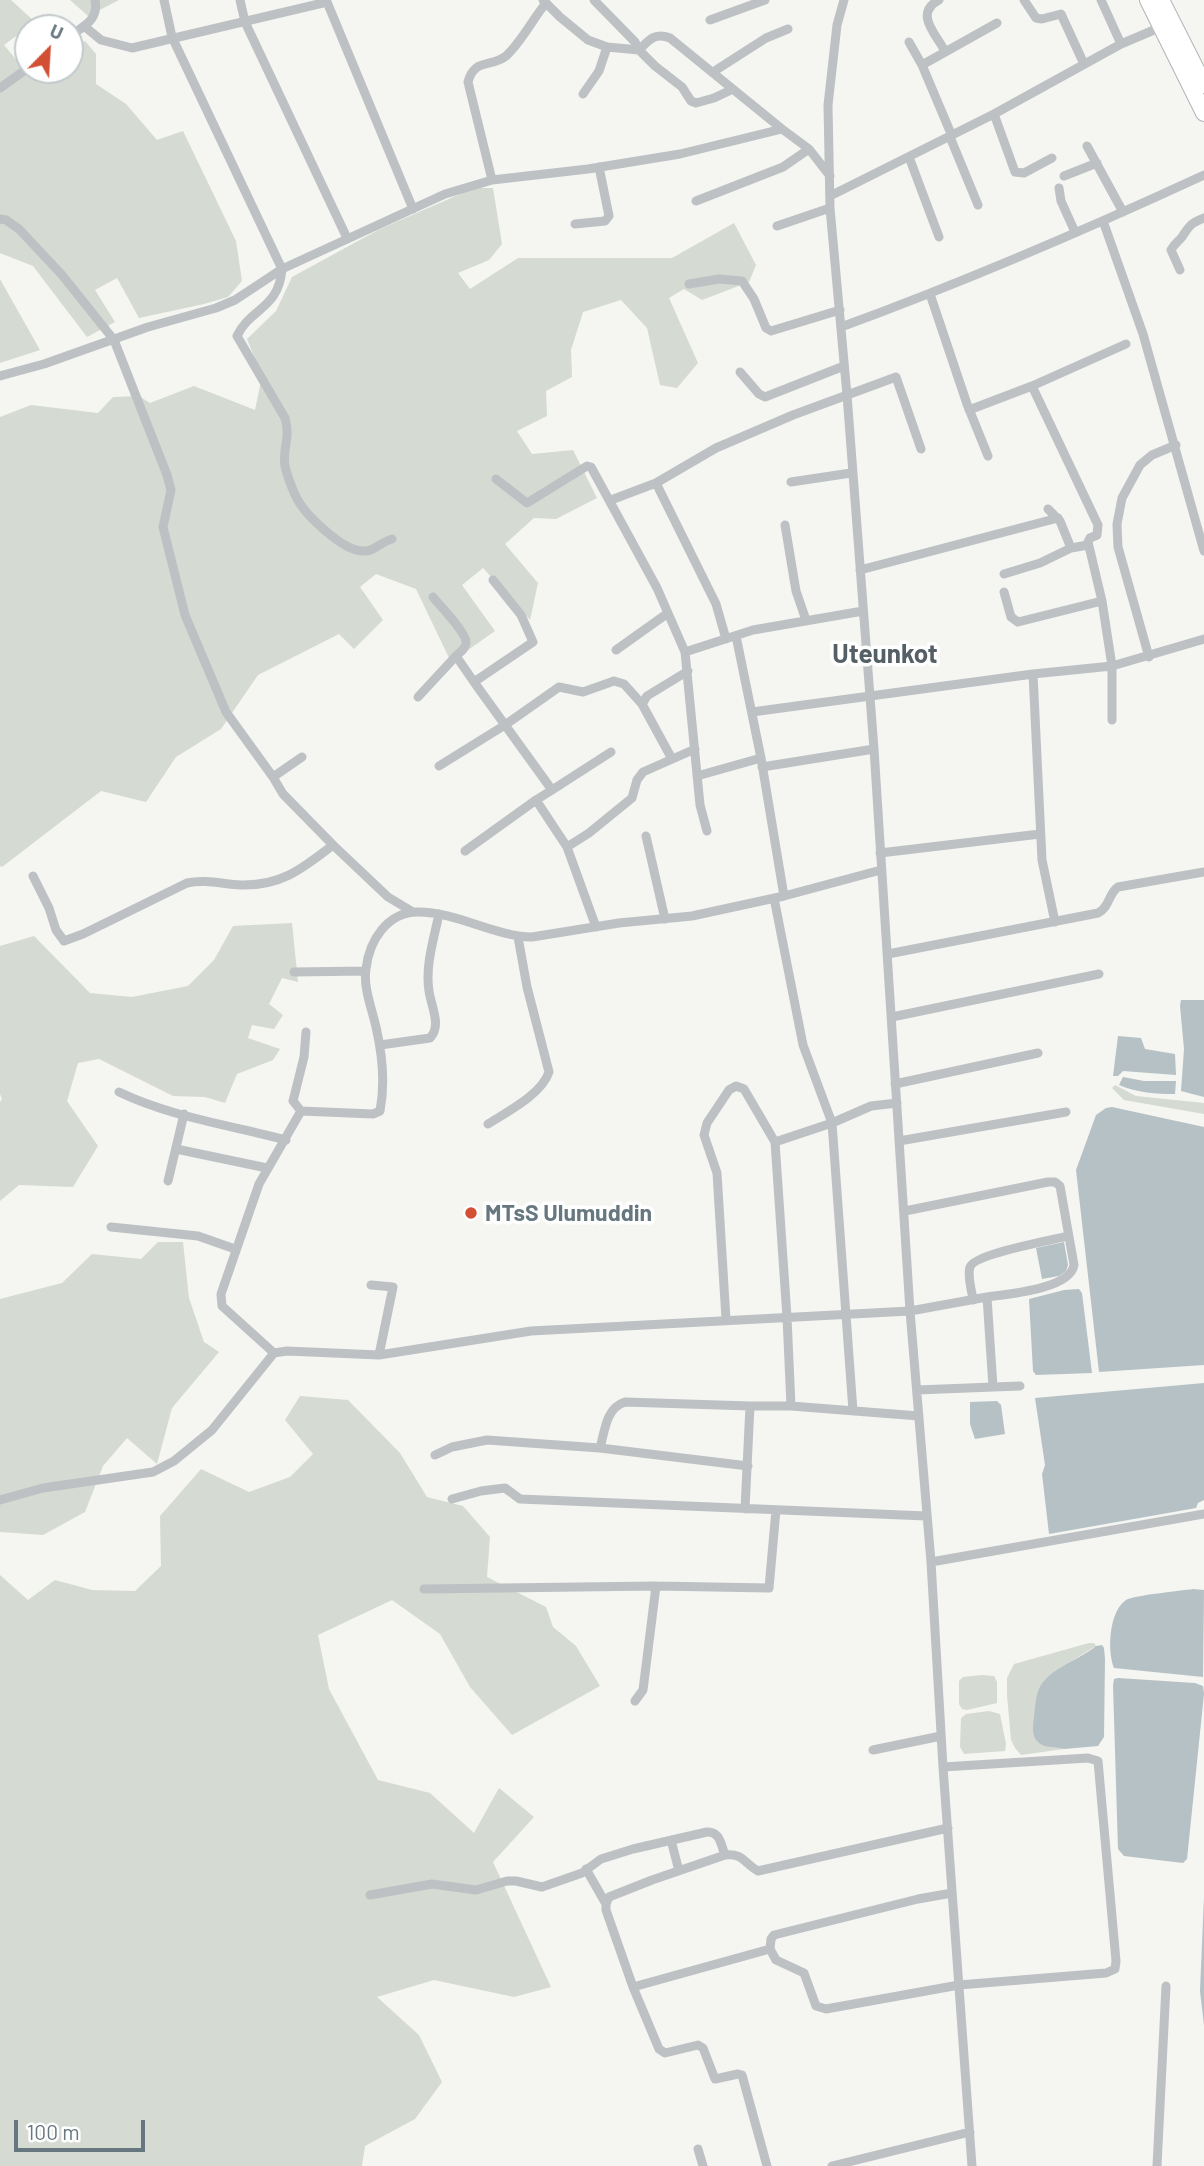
<!DOCTYPE html>
<style>
body{margin:0}
#map{position:relative;width:1204px;height:2166px;overflow:hidden;background:#f5f5f2;font-family:Barlow,sans-serif}
canvas{display:block}
.north{position:absolute;left:14px;top:14px;width:70px;height:70px;box-sizing:border-box;background:#fff;border:2px solid #c2c9cc;border-radius:50%;rotate:24deg;font-size:19px;font-weight:700;line-height:28px;text-align:center;color:#677780}
.north::after{content:'';display:block;margin:auto;width:24px;height:32px;background:#d34f34;clip-path:polygon(50% 0,100% 100%,50% 72%,0 100%)}
.scale{position:absolute;left:14px;top:2120px;width:131px;height:32px;box-sizing:border-box;border:4px solid #677780;border-top:0;padding-left:9px;font-size:21px;line-height:24px;white-space:nowrap;color:#677780;-webkit-text-stroke:5px #fff;paint-order:stroke}
</style>
<div id="map">
<canvas width="1204" height="2166"></canvas>
<div class="north">U</div>
<div class="scale">100 m</div>
</div>
<script>
const ctx = document.querySelector('canvas').getContext('2d');
ctx.lineJoin = 'round';
function fillPath(path, color) { ctx.fillStyle = color; ctx.fill(path, 'evenodd'); }
function trace(path, color, width, dash) { ctx.strokeStyle = color; ctx.lineWidth = width; ctx.lineCap = dash ? 'butt' : 'round'; ctx.setLineDash(dash || []); ctx.stroke(path); }
function write(font, color, halo, rows, align = 'center') {
  ctx.font = font + ' Barlow,sans-serif'; ctx.lineWidth = 7; ctx.setLineDash([]); ctx.textBaseline = 'middle'; ctx.strokeStyle = halo; ctx.fillStyle = color; for (const [text, x, y, turn = 0] of rows) {
    ctx.save(); ctx.translate(x, y); ctx.rotate((+turn || 0) * Math.PI / 180); ctx.textAlign = isNaN(turn) ? turn : align; if (halo) ctx.strokeText(text, 0, 0); ctx.fillText(text, 0, 0); ctx.restore();
  }
}
const green = new Path2D(`
 M0,0H11L35,22L4,45L29,75L38,70H70V51L85,41L96,54V84L126,104L157,140L183,131L236,241L242,281L228,297L204,304L139,318L117,278L95,290L115,322L87,337L33,266L0,253Z
 M70,0H119L88,16Z
 M474,188H493L502,244L489,260L458,273L470,289L518,258H672L734,223L756,265L749,282L702,300L684,289L669,298L698,363L677,388L660,385L647,328L621,300L583,312L571,350L572,377L546,391L547,416L517,431L532,454L573,450L597,498L556,519L534,518L505,544L538,583L530,620L483,568L462,585L495,631L451,662L416,589L376,574L360,587L383,620L354,649L339,634L258,675L221,729L176,757L146,802L101,791L2,867L0,866V417L31,405L98,413L113,397L139,396L150,403L194,386L255,410L262,376L247,339L276,311L292,277L380,229Z
 M0,279L40,350L0,363Z
 M292,923L298,982L282,978L269,1004L283,1015L274,1029L252,1025L248,1038L280,1049L273,1060L237,1074L225,1103L205,1097L173,1096L99,1059L78,1063L67,1101L98,1146L73,1187L19,1185L0,1201V1102L2,1099L0,1094V946L34,936L90,993L132,997L188,986L214,960L233,926Z
 M1115,1085L1136,1096L1204,1103V1114L1124,1100L1112,1088Z
 M158,1242H183L189,1298L204,1342L219,1352L172,1408L157,1464L127,1438L103,1466L85,1512L43,1535L0,1532V1299L62,1283L92,1254L141,1259Z
 M300,1396L348,1400L400,1453L427,1497L463,1506L490,1537L487,1577L546,1607L553,1627L576,1646L600,1686L512,1735L470,1687L440,1634L392,1600L318,1635L329,1689L378,1780L430,1793L474,1833L499,1788L534,1817L493,1862L551,1987L514,1997L434,1980L377,1997L419,2035L442,2082L415,2119L365,2146L362,2166H0V1575L28,1600L55,1580L92,1590L135,1591L161,1566L160,1516L201,1469L249,1492L290,1477L313,1454L285,1420Z
 M1089,1643H1094L1096,1646L1055,1671L1050,1747H1062L1064,1749L1021,1755L1015,1748L1011,1740L1007,1695V1678L1014,1664Z
 M982,1675L994,1676L997,1682V1703L967,1710L962,1709L959,1704V1681L963,1677Z
 M989,1711L1000,1714L1006,1744L1005,1751L964,1754L960,1747L961,1718L966,1714Z`);
const water = new Path2D(`
 M1181,1000H1204V1097L1181,1091L1184,1049L1180,1006Z
 M1118,1036L1141,1038L1145,1049L1175,1054L1176,1075L1123,1071L1118,1076H1113Z
 M1123,1077L1144,1081H1176L1175,1094C1155,1094 1138,1093 1119,1085Z
 M1112,1107L1204,1127V1365L1099,1372L1076,1170L1096,1115L1106,1108Z
 M1064,1242L1068,1265L1066,1271L1059,1276L1042,1279L1036,1248Z
 M1079,1289L1082,1293L1092,1373L1036,1375L1033,1371L1029,1299L1064,1290Z
 M1204,1383V1500L1198,1503L1196,1508L1049,1534L1042,1474L1045,1465L1035,1398Z
 M997,1401L1001,1405L1005,1434L975,1439L970,1424V1402Z
 M1193,1589L1204,1590L1203,1677L1114,1668C1107,1651 1109,1611 1126,1600C1135,1595 1180,1591 1193,1589Z
 M1102,1645L1104,1648L1105,1659L1104,1737L1098,1746L1064,1749C1057,1746 1046,1749 1039,1743C1031,1736 1033,1726 1034,1717C1035,1710 1035,1702 1037,1695C1043,1669 1079,1661 1096,1646Z
 M1118,1678L1195,1683L1203,1686L1204,1694L1187,1859L1183,1863L1124,1856L1118,1849L1113,1685L1114,1679Z
 M1204,1897V2025L1200,1991Z`);
const street = new Path2D(`
 M164,0L172,37L282,269C279,309 250,308 237,336L285,418C291,438 282,448 285,466C287,476 292,488 296,497C305,515 342,550 362,551C375,552 380,542 392,539
 M240,0L245,22L347,238
 M543,0L560,17L588,40L607,47L639,50L655,66L682,87L691,101L696,103L714,98L733,89
 M594,0L635,42L639,50C649,40 655,32 670,38L782,129
 M844,0L837,25L828,105L830,208L847,395L874,749L910,1311L931,1562L943,1767L972,2166
 M939,0C914,13 935,33 945,51
 M1024,0L1036,18L1042,19L1061,14L1084,64
 M1101,0L1121,44
 M710,20L765,0
 M84,26L101,40L132,48L327,2L413,209
 M70,36C84,26 99,20 95,0
 M909,42L922,65
 M713,72L766,38L788,29
 M0,88L28,68
 M583,94L599,71L607,47
 M994,114L1015,172L1024,173L1052,158
 M952,136L922,65L997,23
 M950,137L978,205
 M1087,146L1123,212
 M909,157L939,237
 M1064,176L1097,163
 M492,180L468,82C474,58 491,68 506,56C522,41 532,20 546,3
 M1059,188L1061,201L1075,232
 M830,196L994,114L1121,44L1161,27
 M696,201L783,167L809,149
 M0,219L6,220L19,229L62,275L114,340L167,475L171,490L163,527L185,615L226,712L273,777
 M1103,221L1143,334L1204,551
 M575,224L605,221L609,216L599,167
 M777,226L830,208
 M1180,270L1171,250C1174,244 1178,242 1182,237C1189,226 1191,223 1204,218
 M689,284L719,279L742,281L754,299L766,328L771,331L840,310
 M930,294L967,404L988,456
 M841,327C964,282 1085,230 1204,175
 M740,372L759,394L765,397L844,366
 M0,376L44,364L148,327L216,308L235,300L282,269L445,194L492,180L588,169L680,154L782,129L809,149L830,176
 M1032,386L1126,344
 M969,410L1032,386L1098,525L1097,535L1090,538L1088,542L1102,601L1112,666V720
 M496,479L527,503L587,466L591,467L657,588L685,652
 M791,482L851,473
 M656,483L716,604L726,639
 M611,500L656,483L716,448L793,415L896,377L921,449
 M1048,509L1060,521L1071,548
 M785,525L796,591L806,620
 M860,570L1058,518
 M1004,574L1040,563L1071,548L1088,545
 M493,580L521,615L533,642L474,682L552,790L536,800L567,847L596,927
 M1004,592L1011,617L1018,622L1102,601
 M433,597C440,606 467,633 466,643C466,649 459,653 456,656L474,682
 M736,636L761,758L784,896
 M616,650L668,613
 M1149,657L1118,547L1117,524L1122,498L1140,465L1152,455L1176,445
 M1033,674L1042,860L1055,922
 M418,697L456,656
 M752,712L1033,674L1112,666L1204,639
 M302,757L273,777L283,794L333,845
 M672,759L642,704L647,696L688,671
 M439,766L505,725L559,687L583,692L614,681L624,684L642,704
 M762,767L874,749
 M697,776L761,758
 M552,790L611,752
 M707,831L700,805L685,652L753,630L863,611
 M646,836L665,919
 M567,847L589,833L632,798L637,780L643,772L695,749
 M465,851L536,800
 M880,853L1040,834
 M33,876L49,908L56,930L64,941L83,934L187,883C205,879 222,884 241,885C282,886 303,868 333,845L388,897L413,912
 M774,898L803,1045L832,1123L775,1142
 M888,954L1098,913C1110,907 1108,894 1118,887L1204,872
 M294,972L365,971
 M892,1017L1099,974
 M380,1045L430,1038C442,1026 431,1006 429,991C425,966 434,938 439,914
 M895,1084L1038,1053
 M119,1092C171,1117 230,1125 286,1140
 M301,1111L293,1101L304,1057L306,1032
 M488,1124C507,1112 542,1094 549,1072L527,987L518,937
 M899,1141L1066,1112
 M176,1149L267,1168
 M168,1181L184,1114
 M905,1211L1048,1182H1055L1060,1186L1074,1265C1070,1289 1009,1294 987,1297
 M111,1227L198,1236L235,1249
 M371,1285L393,1287L379,1355
 M973,1300C972,1291 967,1276 970,1267C974,1254 1052,1240 1068,1236
 M726,1319L717,1173L704,1135L707,1123L729,1090L736,1086L744,1089L775,1142L787,1317L791,1406
 M274,1353L222,1306L221,1294L259,1184L301,1111L373,1114L380,1111C385,1085 382,1053 376,1027C372,1009 363,987 366,969C369,941 387,912 418,912C457,912 493,936 532,937L619,923L692,916L784,896L881,870
 M993,1387L1020,1386
 M853,1411L832,1123L871,1106L897,1103
 M600,1448C605,1430 606,1408 625,1402L750,1406
 M435,1455L452,1447L487,1440L600,1448L748,1466
 M452,1499L481,1491L505,1488L520,1499L926,1516
 M0,1500L43,1488L153,1472L174,1461L212,1430L274,1353L287,1351L379,1355L531,1331L910,1311L987,1297L993,1387L917,1390
 M745,1509L750,1406H791L919,1416
 M931,1562L1204,1514
 M424,1589L656,1586L769,1588L776,1510
 M635,1701L643,1690L656,1586
 M873,1750L941,1736
 M943,1767L1088,1758L1098,1761L1116,1961L1115,1969L1106,1973L959,1985L826,2009L816,2006L804,1973L776,1960L770,1949L771,1939L774,1935L918,1899L952,1893
 M671,1840L679,1871
 M586,1869L606,1904
 M370,1895L432,1884L476,1890L507,1881H516L542,1887L582,1873L601,1859L633,1849L707,1832C720,1831 721,1845 725,1855
 M633,1987L770,1949
 M698,2149L703,2166
 M767,2166L742,2075L738,2074L715,2079L703,2048L698,2045L665,2053L659,2049L633,1987L606,1910V1904L609,1897L652,1880L725,1855C744,1853 743,1863 758,1871L948,1828
 M832,2166L970,2132
 M1157,2166L1166,1986`);
const highway = new Path2D(`
 M1148,0L1204,113
 M1161,0L1204,85`);
const markers = [
 [471,1213,7,"#d34f34"]
];
const poiNames = [
 ["MTsS Ulumuddin",485,1213]
];
const quarterNames = [
 ["Uteunkot",885,654]
];
fillPath(green, '#d5dad2');
fillPath(water, '#b5c1c4');
trace(highway, '#b0b4b7', 18);
trace(street, '#bdc1c4', 9);
trace(highway, '#fff', 16);
for (const [x, y, r, color] of markers) { const dot = new Path2D(); dot.arc(x, y, r, 0, 2 * Math.PI); ctx.fillStyle = color; ctx.fill(dot); trace(dot, '#fff', 2.5); }
write('bold 23px', '#677780', '#fff', poiNames, 'left');
write('bold 26px', '#545f66', '#fff', quarterNames);
</script>
